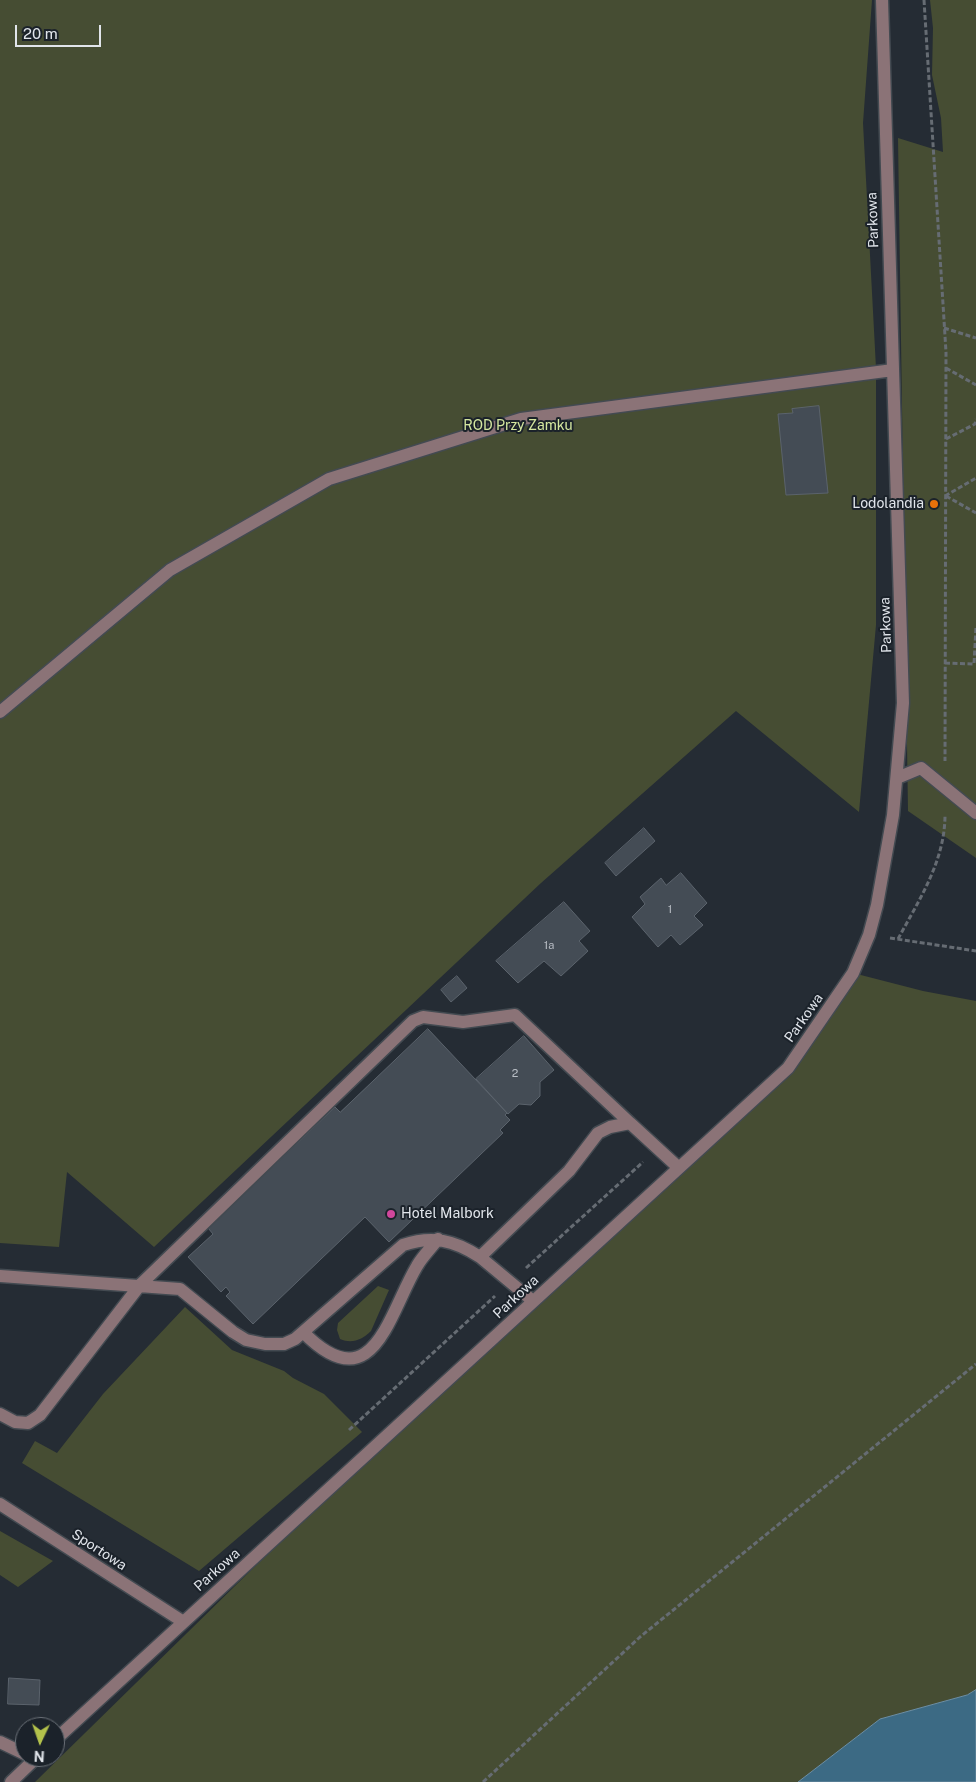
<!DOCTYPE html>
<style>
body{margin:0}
#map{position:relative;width:976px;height:1782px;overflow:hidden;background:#252c34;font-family:"Public Sans",sans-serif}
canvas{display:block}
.north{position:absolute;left:15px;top:1717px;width:50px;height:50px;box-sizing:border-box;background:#1b222a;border:1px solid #6a7077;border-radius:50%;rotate:183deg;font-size:14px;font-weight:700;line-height:20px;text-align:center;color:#e1e5eb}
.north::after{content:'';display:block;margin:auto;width:18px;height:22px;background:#b3c24b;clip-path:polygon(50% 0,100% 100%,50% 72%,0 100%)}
.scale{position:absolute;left:15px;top:25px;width:86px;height:22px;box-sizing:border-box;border:2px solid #e1e5eb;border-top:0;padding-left:6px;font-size:15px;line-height:18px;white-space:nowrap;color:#e1e5eb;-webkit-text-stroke:4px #1b222a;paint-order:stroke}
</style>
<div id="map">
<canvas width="976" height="1782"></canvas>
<div class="north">N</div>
<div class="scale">20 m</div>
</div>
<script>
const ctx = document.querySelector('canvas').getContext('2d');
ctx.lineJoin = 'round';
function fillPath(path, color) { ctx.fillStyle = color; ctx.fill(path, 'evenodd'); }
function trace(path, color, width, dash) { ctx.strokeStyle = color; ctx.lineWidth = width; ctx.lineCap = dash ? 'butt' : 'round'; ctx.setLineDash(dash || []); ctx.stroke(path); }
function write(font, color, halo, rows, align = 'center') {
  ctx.font = font + ' "Public Sans",sans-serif'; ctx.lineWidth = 4; ctx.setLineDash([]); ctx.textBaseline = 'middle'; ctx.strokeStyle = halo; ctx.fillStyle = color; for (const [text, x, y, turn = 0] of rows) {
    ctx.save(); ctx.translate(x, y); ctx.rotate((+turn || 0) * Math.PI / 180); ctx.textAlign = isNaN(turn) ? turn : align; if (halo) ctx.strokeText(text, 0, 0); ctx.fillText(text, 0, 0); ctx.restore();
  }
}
const green = new Path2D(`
 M0,0H872L863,123L876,368V625L859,812L736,711L541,883L154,1247L67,1172L59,1247L0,1243Z
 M930,0H976V858L908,811L898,138L943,152L941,118L932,75L933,28Z
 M853,973L923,991L976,1001V1690L967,1695L880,1719L798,1782H35L392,1432L744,1109L814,1032Z
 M378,1286L389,1290L371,1331C362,1340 352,1344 340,1339L337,1330L338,1323Z
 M185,1307L232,1350L284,1371L293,1378L324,1394L362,1432L199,1571L22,1463L35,1441L57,1453L103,1394Z
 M0,1531L53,1561L18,1587L0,1575Z`);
const water = new Path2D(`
 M976,1690V1782H798L880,1719L967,1695Z`);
const building = new Path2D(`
 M819,406L828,493L786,495L778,414L793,413L792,409Z
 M644,828L655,841L616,876L605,863Z
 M681,873L707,903L694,916L703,925L680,945L671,935L658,947L632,917L645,904L640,897L661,878L666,885Z
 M564,902L590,931L579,941L588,951L561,976L544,961L518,983L496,961Z
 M457,976L467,988L451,1002L441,990Z
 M428,1029L507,1113L505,1115L510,1120L500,1130L503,1133L389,1242L365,1217L253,1324L226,1296L230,1292L226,1287L221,1292L188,1257L213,1234L208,1228L335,1107L340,1112Z
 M524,1036L554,1070L540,1082V1096L531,1105L519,1104L508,1114L476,1079Z
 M9,1678L40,1680L39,1705L8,1704Z`);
const path = new Path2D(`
 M924,0L946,352L945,761
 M944,328L976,338
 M946,368L976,385
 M946,439L975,424L976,419
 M945,496L976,478
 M946,496L976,513
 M945,663L974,664L976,627
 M890,938L976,951
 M898,939C919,900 945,861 945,815
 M526,1268L643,1162
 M349,1430L495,1296
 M483,1782L640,1637L976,1364`);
const minor = new Path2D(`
 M0,712L170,570L329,479L521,419L893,370
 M897,778L921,768L976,813
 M0,1276L180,1289L233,1332L246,1340L265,1344H284L295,1339L403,1245C432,1235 454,1240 480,1257
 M533,1301L480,1257L569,1171L598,1133L610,1127L630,1123L679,1168
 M303,1332C373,1403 388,1315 417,1266C422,1257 431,1248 438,1239
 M0,1414L15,1422L28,1423L40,1415L140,1285L413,1021L423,1017L463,1022L515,1015L630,1123
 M0,1504L182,1621
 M55,1740L788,1068L853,973L869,935L877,905L893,815L903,703L882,0
 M0,1742L25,1754
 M11,1782L37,1757`);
const markers = [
 [934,504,5,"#e8710a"],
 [391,1214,5,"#d1479c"]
];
const numberNames = [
 ["1",670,910],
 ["1a",549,946],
 ["2",515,1074]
];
const streetNames = [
 ["Parkowa",873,220,-92],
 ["Parkowa",886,625,-92],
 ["Parkowa",804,1018,-55],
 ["Parkowa",516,1297,-43],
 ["Sportowa",99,1550,33],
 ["Parkowa",217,1570,-42]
];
const parkNames = [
 ["ROD Przy Zamku",518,426]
];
const poiNames = [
 ["Lodolandia",924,504],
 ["Hotel Malbork",401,1214,"left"]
];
fillPath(green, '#464d33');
fillPath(water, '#3c6a84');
trace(water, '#6e8fa3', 1);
fillPath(building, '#444c55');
trace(building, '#5b636c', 1);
trace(minor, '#434a51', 15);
trace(path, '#666c73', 3, [5, 2.5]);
trace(minor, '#8b7377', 12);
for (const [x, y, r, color] of markers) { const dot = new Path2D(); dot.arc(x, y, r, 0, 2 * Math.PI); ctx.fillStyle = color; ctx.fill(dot); trace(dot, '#1b222a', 2); }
write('11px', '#babfc6', null, numberNames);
write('14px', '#e1e5eb', '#1b222a', streetNames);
write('14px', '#d5e79f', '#1b222a', parkNames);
write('14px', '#e1e5eb', '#1b222a', poiNames, 'right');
</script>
